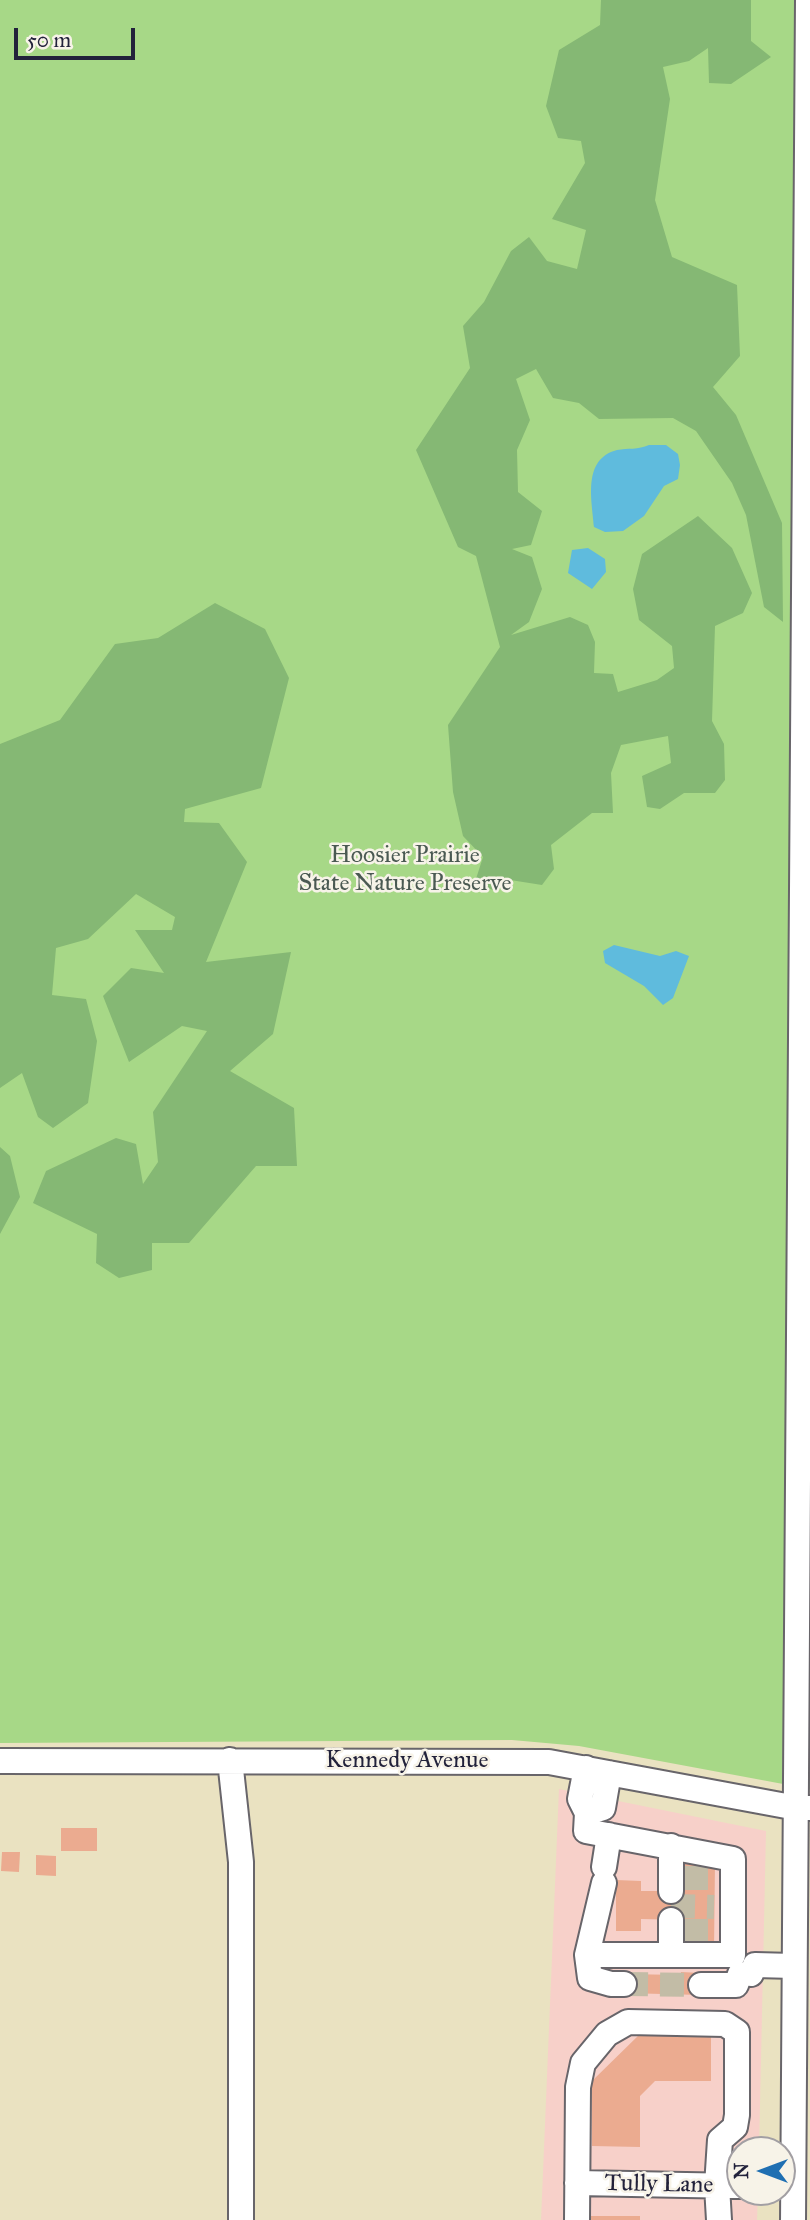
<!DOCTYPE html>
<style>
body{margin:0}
#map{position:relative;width:810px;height:2220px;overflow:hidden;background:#eae2c1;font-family:"IM FELL Great Primer",serif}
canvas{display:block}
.north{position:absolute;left:726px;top:2136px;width:70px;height:70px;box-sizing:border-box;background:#f7f3e8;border:2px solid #a29fa3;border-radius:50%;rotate:270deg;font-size:19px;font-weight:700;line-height:28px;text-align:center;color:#22223b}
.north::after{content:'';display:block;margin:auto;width:24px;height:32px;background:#1f6fb2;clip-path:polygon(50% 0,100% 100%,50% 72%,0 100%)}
.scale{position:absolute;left:14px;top:28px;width:121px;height:32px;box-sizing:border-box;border:4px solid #22223b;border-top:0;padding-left:9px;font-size:21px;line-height:24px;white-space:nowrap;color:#22223b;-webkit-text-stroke:5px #f7f3e8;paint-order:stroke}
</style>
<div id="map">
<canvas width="810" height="2220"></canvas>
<div class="north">N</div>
<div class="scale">50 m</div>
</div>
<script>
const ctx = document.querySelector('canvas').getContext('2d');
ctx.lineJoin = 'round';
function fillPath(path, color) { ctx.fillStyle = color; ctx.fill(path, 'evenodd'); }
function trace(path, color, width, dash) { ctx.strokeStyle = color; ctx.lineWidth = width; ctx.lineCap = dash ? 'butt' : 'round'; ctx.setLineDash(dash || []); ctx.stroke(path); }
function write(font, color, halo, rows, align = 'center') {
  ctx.font = font + ' "IM FELL Great Primer",serif'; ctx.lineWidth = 5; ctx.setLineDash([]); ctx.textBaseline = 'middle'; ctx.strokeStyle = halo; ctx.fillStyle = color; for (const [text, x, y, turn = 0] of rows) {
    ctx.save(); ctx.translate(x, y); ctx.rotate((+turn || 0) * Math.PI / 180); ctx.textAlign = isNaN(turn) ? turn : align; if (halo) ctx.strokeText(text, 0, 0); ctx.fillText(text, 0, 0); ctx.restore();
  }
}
const built = new Path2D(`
 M559,1789L766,1831L759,2150H740V2192H758L757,2220H541Z`);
const green = new Path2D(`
 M0,0H810V1789L579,1746L512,1740L0,1743Z`);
const forest = new Path2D(`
 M601,0H751V41L771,57L731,84L709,83L708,48L689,61L663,67L670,99L655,200L672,257L737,285L740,356L713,387L736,415L782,523L783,622L764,607L746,515L732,483L696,431L673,418L599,419L579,403L553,398L536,369L516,379L530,420L517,450L518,492L542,511L531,545L512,549L532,557L542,589L529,622L511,635L570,617L588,625L595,642L594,673L613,674L618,692L657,680L674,668L672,646L639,620L633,589L642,554L698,516L732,548L752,593L743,613L715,626L712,721L724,744L725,780L715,793H684L660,809L647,807L642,776L671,763L668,736L621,745L611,773L613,813H592L551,845L554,869L542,885L504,879L495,891L475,882L483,857L463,836L453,792L448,725L500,647L476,556L458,547L416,450L470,368L463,326L484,302L511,251L529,237L547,261L577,269L586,230L552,219L585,163L581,141L558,138L546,106L559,50L600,25Z
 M215,603L265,629L289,678L261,788L185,809L184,822L219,823L247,862L206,962L291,952L273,1034L230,1071L294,1108L297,1166H256L189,1243H152V1270L119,1278L96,1263L97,1234L33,1203L46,1171L116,1138L136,1144L143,1184L158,1162L153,1112L207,1031L182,1026L129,1062L103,996L131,968L164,973L135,930H172L175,917L136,894L88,939L56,948L52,995L86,999L97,1041L88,1103L53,1128L38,1117L22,1073L0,1088V744L60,720L115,644L158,638Z
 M0,1147L10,1156L20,1197L0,1234Z`);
const water = new Path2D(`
 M649,445H666L678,454L680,465L678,479L664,486L644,516L623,531L605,532L594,527C592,500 582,459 617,450C628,448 638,450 649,445Z
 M588,548L605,559L606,572L592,589L568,573L572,550Z
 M614,945L660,956L676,951L689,956L673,998L663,1005L644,986L605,963L603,951Z`);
const building = new Path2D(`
 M61,1828H97V1851H61Z
 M2,1852H20L19,1872L1,1871Z
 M36,1855L56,1856V1876L36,1875Z
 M684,1861H715L714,1951H684V1920L641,1919V1931H616V1880L641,1881V1891H684Z
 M681,1972L701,1973V1995L624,1993V1974L681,1975Z
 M641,2033H711V2081H655L640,2096V2147L592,2146V2081Z
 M591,2216H640V2220H591Z`);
const minorTunnel = new Path2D(`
 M684,1878H715
 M671,1906L714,1907
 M684,1931H714
 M624,1984L701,1985`);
const minor = new Path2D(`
 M230,1760L241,1862V2220
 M0,1761L549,1762L797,1808H810
 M586,1768L580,1799L587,1813L586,1831L733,1859V1955H587
 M587,1813L603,1808L609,1773
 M671,1846V1891
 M604,1867L609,1835
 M604,1883L587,1955L590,1978L611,1984H624
 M671,1955V1920
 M751,1974L755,1965L794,1966
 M701,1985H736L740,1974
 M577,2183L740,2186
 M577,2220L578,2087L583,2063L607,2034L628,2022L725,2024L737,2032V2115L735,2127L720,2140L717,2186L719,2220
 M793,2220L808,0`);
const parkNames = [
 ["Hoosier Prairie",405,856],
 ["State Nature Preserve",405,884]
];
const streetNames = [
 ["Kennedy Avenue",407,1761],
 ["Tully Lane",659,2185,1]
];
fillPath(built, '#f7d0c9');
fillPath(green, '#a7d887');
fillPath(forest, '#85b874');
fillPath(water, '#5fbbdd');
fillPath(building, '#ebab90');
trace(minorTunnel, '#c2bca6', 24, [24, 12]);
trace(minor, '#68656a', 28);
trace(minor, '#fff', 24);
write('24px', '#4a5952', '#f7f3e8', parkNames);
write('24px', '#22223b', '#f7f3e8', streetNames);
</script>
